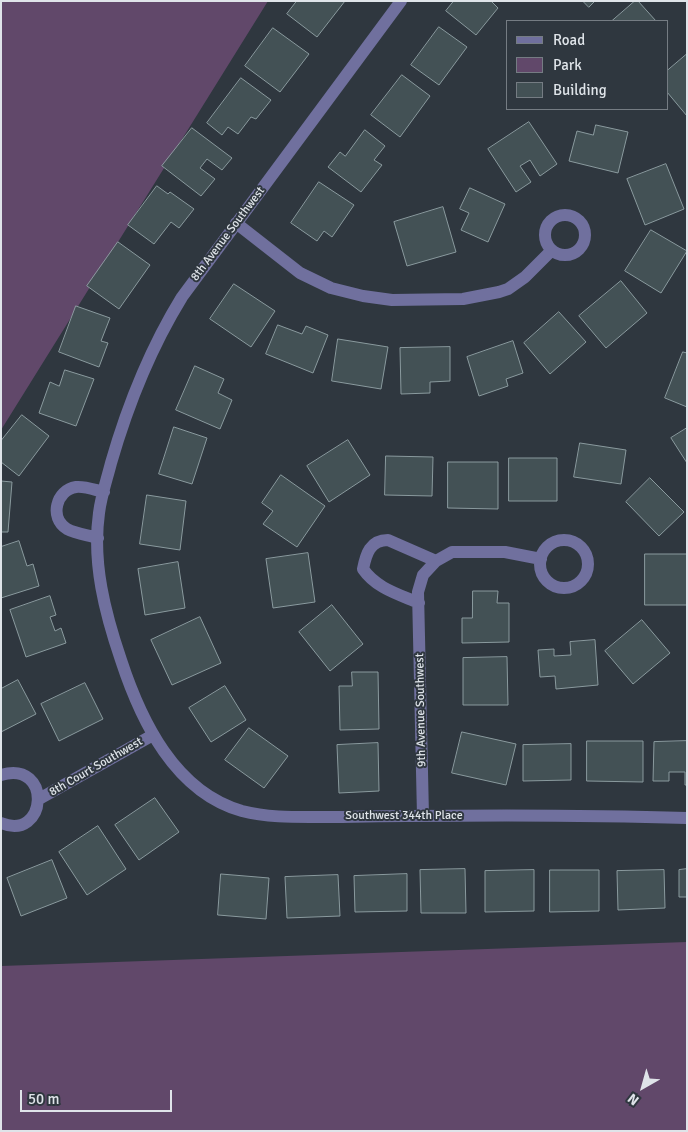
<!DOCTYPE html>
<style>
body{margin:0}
#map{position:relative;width:688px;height:1132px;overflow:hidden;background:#2f373f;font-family:Signika,sans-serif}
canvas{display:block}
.frame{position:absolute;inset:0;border:2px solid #dfe4e9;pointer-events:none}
.legend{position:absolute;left:506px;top:20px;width:162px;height:90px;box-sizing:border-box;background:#2f373f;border:1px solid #757c83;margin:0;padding:6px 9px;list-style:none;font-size:15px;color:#dfe4e9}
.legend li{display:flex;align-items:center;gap:10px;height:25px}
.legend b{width:25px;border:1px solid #757c83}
.north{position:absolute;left:618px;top:1062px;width:50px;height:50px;-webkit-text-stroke:4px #2f373f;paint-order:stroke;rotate:218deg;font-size:14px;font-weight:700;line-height:20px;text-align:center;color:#dfe4e9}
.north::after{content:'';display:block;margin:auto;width:18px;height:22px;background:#dfe4e9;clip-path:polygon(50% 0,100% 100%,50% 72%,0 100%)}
.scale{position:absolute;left:20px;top:1090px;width:152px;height:22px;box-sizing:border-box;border:2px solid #dfe4e9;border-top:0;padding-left:6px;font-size:15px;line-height:18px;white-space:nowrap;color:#dfe4e9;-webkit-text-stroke:4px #2f373f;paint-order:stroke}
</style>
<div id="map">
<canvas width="688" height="1132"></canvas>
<div class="frame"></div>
<ul class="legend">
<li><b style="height:6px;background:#70709e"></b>Road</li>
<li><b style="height:14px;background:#61486a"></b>Park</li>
<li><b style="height:14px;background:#435155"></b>Building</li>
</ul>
<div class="north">N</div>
<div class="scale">50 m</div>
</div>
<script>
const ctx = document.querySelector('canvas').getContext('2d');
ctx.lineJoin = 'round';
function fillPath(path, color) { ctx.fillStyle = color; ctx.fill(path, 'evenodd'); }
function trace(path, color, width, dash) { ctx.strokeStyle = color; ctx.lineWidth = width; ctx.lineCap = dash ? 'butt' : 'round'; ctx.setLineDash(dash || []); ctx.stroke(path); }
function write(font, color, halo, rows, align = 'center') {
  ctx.font = font + ' Signika,sans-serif'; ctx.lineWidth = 4; ctx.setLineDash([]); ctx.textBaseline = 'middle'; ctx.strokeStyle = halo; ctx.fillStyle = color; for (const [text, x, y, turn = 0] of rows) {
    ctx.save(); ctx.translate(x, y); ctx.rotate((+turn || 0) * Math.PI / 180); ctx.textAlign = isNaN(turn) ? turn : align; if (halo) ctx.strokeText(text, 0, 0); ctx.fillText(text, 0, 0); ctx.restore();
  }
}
const green = new Path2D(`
 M1,1H268L1,430Z
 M687,942V1131H1V966Z`);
const building = new Path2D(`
 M297,1H345L317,37L287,14Z
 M454,1H491L498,8L476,35L446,11Z
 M583,1H595L589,7Z
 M635,1H638L656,21H612Z
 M439,27L467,47L439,85L411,65Z
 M273,28L309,54L280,92L245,66Z
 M687,54V116L667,92V71Z
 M402,75L430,96L400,137L371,115Z
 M241,78L271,100L256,119L251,117L238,134L228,127L222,135L207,123Z
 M529,122L557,164L540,176L530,160L520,166L531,182L516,192L488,149Z
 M596,125L628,132L618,173L569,161L577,131L593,135Z
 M192,128L232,158L222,170L207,159L200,168L215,179L201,196L162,166Z
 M365,130L385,146L374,160L382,165L361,192L328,167L340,152L345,156Z
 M666,164L684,209L645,225L627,179Z
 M319,182L354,205L332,237L324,231L317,241L291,223Z
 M157,186L168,194L170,192L194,209L179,228L171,222L154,244L128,225Z
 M470,188L505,204L488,242L461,230L469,213L460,209Z
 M443,207L456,252L407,266L394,222Z
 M651,230L687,251L661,293L625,271Z
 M118,242L150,265L119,309L87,286Z
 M621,281L647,313L606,348L579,316Z
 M234,284L275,311L251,347L210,319Z
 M76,306L110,318L101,341L108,343L99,367L59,352Z
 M559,312L586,342L550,374L524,343Z
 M278,325L302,334L306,326L328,335L313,373L266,354Z
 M338,339L388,347L381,389L332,381Z
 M513,341L523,373L506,379L508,386L479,396L467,357Z
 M450,347V381L430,382V393L401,394L400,348Z
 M683,352L687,353V407L665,398Z
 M195,366L224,379L218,393L232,400L220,429L176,410Z
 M65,370L94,379L76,426L39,413L50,382L59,386Z
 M22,415L49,436L19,476L1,462V441Z
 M174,427L207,438L192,484L159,474Z
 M687,428V463L671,438Z
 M348,440L370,475L329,502L307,466Z
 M580,443L626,450L621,484L574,477Z
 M386,456L433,457L432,496L385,495Z
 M509,458H557V501H509Z
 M448,462H498V509L448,508Z
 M281,475L325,506L297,547L263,524L273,511L262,503Z
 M650,478L684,512L659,536L626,502Z
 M1,481L12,482L8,532H1Z
 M147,495L186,501L180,550L140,544Z
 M19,541L27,566L33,564L39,586L1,598V547Z
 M308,553L315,602L273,608L266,559Z
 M645,554H687V605H645Z
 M178,562L185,608L145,615L138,569Z
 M473,591H498L497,603H509V642L462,643V618H472Z
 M50,596L56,615L50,617L55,631L61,628L66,643L26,657L10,610Z
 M332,605L363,644L330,671L299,632Z
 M200,617L221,663L172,685L151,640Z
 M642,620L670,653L633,684L605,651Z
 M595,640L598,685L556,689L555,676L540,677L538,650L554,649V656L571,655L570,642Z
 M507,657L508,705H463V658Z
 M352,672H378L379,729L340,730L339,686H352Z
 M18,680L36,714L1,732V689Z
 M85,683L103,719L59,741L41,704Z
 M225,686L246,720L211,742L189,708Z
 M249,728L288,756L264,788L225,760Z
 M462,732L516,744L506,785L452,773Z
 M587,741H643V782L587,781Z
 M687,741V785H685V772H669V781H653L654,742Z
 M378,743L379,791L339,793L337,745Z
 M571,744V780L523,781V745Z
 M155,798L179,832L139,860L115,825Z
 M98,826L126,869L87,895L59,852Z
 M52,860L67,898L21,916L7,878Z
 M465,869L466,913H421L420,870Z
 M687,869V897H679V870Z
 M534,870V911L485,912V871Z
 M550,870H599V911L550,912Z
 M664,870L665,908L618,910L617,871Z
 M221,874L269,878L266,919L218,915Z
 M407,874V911L355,912L354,876Z
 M338,875L340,916L287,918L285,877Z`);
const minor = new Path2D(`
 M401,1L182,297C150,349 128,404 111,463C107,479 101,496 99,513C92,563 105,613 121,660C141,721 175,792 242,811C269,818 297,817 325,817C352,817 380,816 407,816C500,815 594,815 687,818
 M545 235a20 20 0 1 1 40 0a20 20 0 1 1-40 0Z
 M236,223L300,273L331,288L363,296L392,300L463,299L499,292L508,289L525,277L552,250
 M98,538C88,535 76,534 67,529C49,518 56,490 76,487C85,486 95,490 104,492
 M540 564a24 24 0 1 1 48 0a24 24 0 1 1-48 0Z
 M419,603C398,594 376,588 363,569C366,554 370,540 388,540L436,561
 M1,775C53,760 47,842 1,823
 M39,799L153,735
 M423,816L418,592L423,575L436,561L452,552H505L541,559`);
const streetNames = [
 ["8th Avenue Southwest",228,234,-53],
 ["9th Avenue Southwest",421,710,-91],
 ["8th Court Southwest",96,767,-30],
 ["Southwest 344th Place",404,816]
];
fillPath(green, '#61486a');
fillPath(building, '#435155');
trace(building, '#8a9a9e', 1);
trace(minor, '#70709e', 12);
write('12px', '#dfe4e9', '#2f373f', streetNames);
</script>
